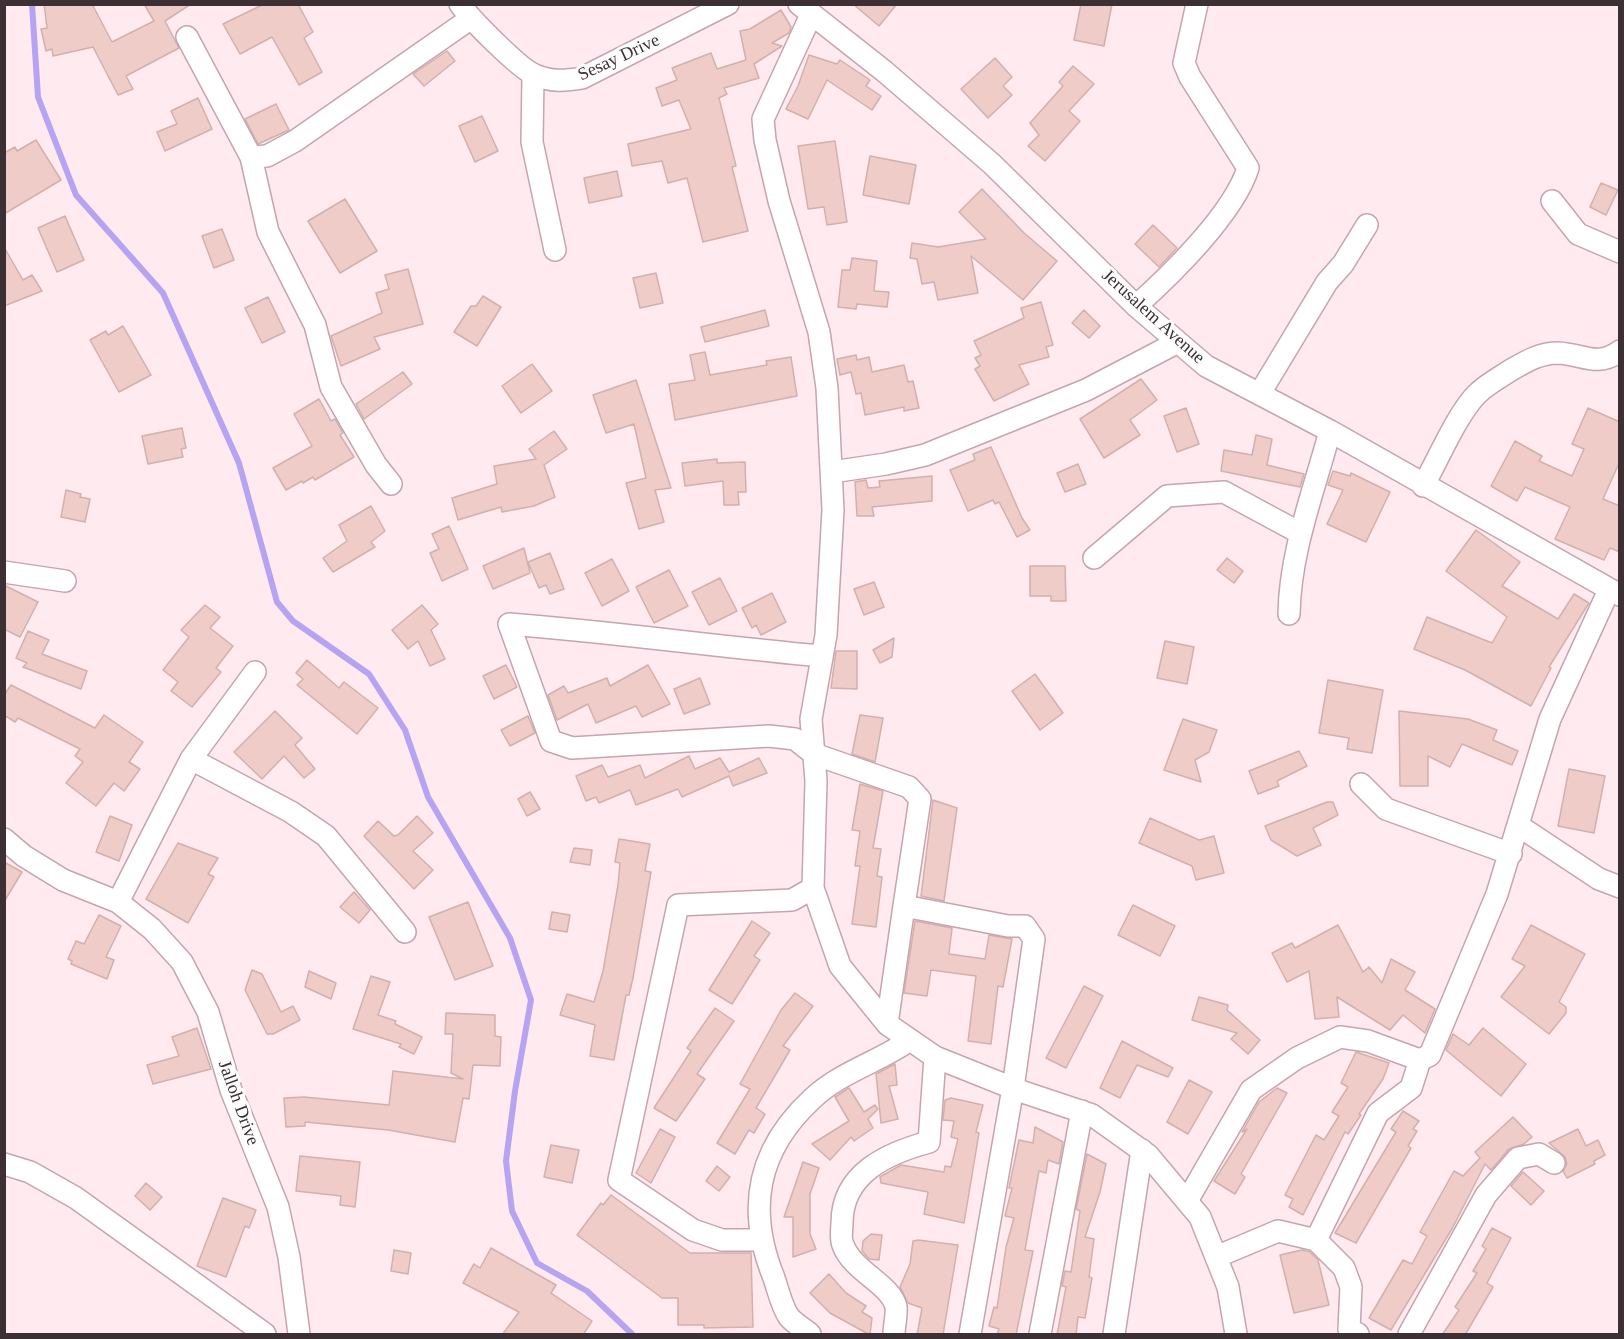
<!DOCTYPE html>
<style>
body{margin:0}
#map{position:relative;width:1624px;height:1339px;overflow:hidden;background:#ffeaf0;font-family:"Times New Roman",serif}
canvas{display:block}
.frame{position:absolute;inset:0;border:6px solid #3d3034;pointer-events:none}
</style>
<div id="map">
<canvas width="1624" height="1339"></canvas>
<div class="frame"></div>
</div>
<script>
const ctx = document.querySelector('canvas').getContext('2d');
ctx.lineJoin = 'round';
function trace(path, color, width, dash) { ctx.strokeStyle = color; ctx.lineWidth = width; ctx.lineCap = dash ? 'butt' : 'round'; ctx.setLineDash(dash || []); ctx.stroke(path); }
function fillPath(path, color) { ctx.fillStyle = color; ctx.fill(path, 'evenodd'); }
function write(font, color, halo, rows, align = 'center') {
  ctx.font = font + ' "Times New Roman",serif'; ctx.lineWidth = 6; ctx.setLineDash([]); ctx.textBaseline = 'middle'; ctx.strokeStyle = halo; ctx.fillStyle = color; for (const [text, x, y, turn = 0] of rows) {
    ctx.save(); ctx.translate(x, y); ctx.rotate((+turn || 0) * Math.PI / 180); ctx.textAlign = isNaN(turn) ? turn : align; if (halo) ctx.strokeText(text, 0, 0); ctx.fillText(text, 0, 0); ctx.restore();
  }
}
const stream = new Path2D(`
 M32,4L38,97L76,195L163,293L239,463L277,602L293,621L369,674L405,730L428,797L510,938L531,1000L515,1091L506,1161L512,1211L537,1263L587,1291L632,1334`);
const building = new Path2D(`
 M44,4H92L112,42L154,21L144,4H191L165,21L179,48L126,76L133,89L118,95L93,47L53,56L52,49L46,51L41,29L47,28Z
 M264,4H298L313,32L304,38L322,72L299,85L272,37L240,54L223,24Z
 M853,4H897L879,26Z
 M1081,4H1112L1104,46L1074,40Z
 M781,10L791,27L789,33L772,43L782,46L754,64L759,78L724,88L727,94L719,98L736,166L732,167L748,231L703,242L687,178L668,183L662,161L632,166L628,144L691,129L679,100L662,106L656,88L677,80L672,68L711,53L717,69L746,60L740,31L750,29Z
 M447,51L455,61L424,86L413,74Z
 M809,55L837,64L840,60L870,80L866,86L881,96L872,110L827,80L808,119L786,109L798,86Z
 M995,58L1012,77L1003,86L1012,95L988,118L961,89Z
 M1073,66L1094,84L1069,111L1080,121L1045,161L1028,146L1039,135L1030,123L1063,86L1059,82Z
 M198,98L212,129L165,151L157,132L177,124L171,111Z
 M276,104L289,130L258,144L245,119Z
 M482,116L498,151L475,162L459,126Z
 M36,140L61,180L4,214V153L15,147L17,151Z
 M835,141L847,222L827,225L824,207L808,209L798,146Z
 M870,156L916,165L909,204L863,195Z
 M617,171L622,196L589,203L584,178Z
 M1601,183L1618,190L1606,215L1590,207Z
 M982,189L1024,233L1057,261L1023,300L971,256L978,293L938,300L934,282L922,284L917,259L910,258L912,243L938,247L986,239L959,212Z
 M345,199L377,251L340,273L308,221Z
 M65,216L84,260L57,272L38,228Z
 M1153,225L1177,248L1159,267L1135,244Z
 M222,229L234,260L214,268L202,236Z
 M4,247L23,280L32,275L42,291L4,306Z
 M852,258L877,261L874,291L889,292L887,307L857,304L856,309L838,307L842,270H850Z
 M408,269L423,324L374,337L380,349L341,366L331,336L382,313L376,293L389,289L385,275Z
 M656,273L663,303L640,308L633,278Z
 M483,296L501,307L477,346L454,332L471,306H476Z
 M268,297L285,332L262,343L245,308Z
 M1041,302L1053,345L1046,347L1049,357L1019,365L1029,384L994,401L975,369L980,366L975,358L981,355L974,341L1024,318L1021,308Z
 M765,310L769,326L705,342L701,327Z
 M1084,310L1100,326L1089,338L1072,323Z
 M123,326L151,375L119,392L90,340L106,331L108,335Z
 M705,352L710,375L767,365L766,361L791,357L797,396L675,420L669,384L695,380L690,355Z
 M856,355L857,360L869,357L872,372L904,365L908,382L913,381L919,408L904,411V407L865,415L861,393L856,394L851,372L840,375L837,359Z
 M532,364L552,391L521,413L502,386Z
 M403,372L412,384L364,419L356,404Z
 M1141,379L1157,400L1130,420L1140,435L1104,458L1080,419Z
 M636,380L671,488L655,490L664,522L639,529L626,483L646,478L634,424L606,433L593,395Z
 M319,399L331,421L335,419L343,433L340,435L354,457L315,480L313,477L303,483L302,481L286,490L273,468L312,446L294,414Z
 M1186,408L1199,444L1177,452L1164,416Z
 M1588,408L1620,422V461L1603,499L1620,506V552L1610,548L1604,560L1555,539L1570,507L1525,487L1517,501L1491,486L1515,441L1542,456L1539,461L1572,476L1584,449L1572,444Z
 M182,428L186,448L181,449L183,457L148,464L142,436Z
 M554,431L567,449L544,465L555,497L534,506L502,512L501,507L458,520L452,498L497,484L494,466L536,459L529,449Z
 M1256,435L1272,439L1267,465L1304,474L1300,487L1221,471L1224,450L1252,455Z
 M991,447L1022,518L1030,530L1017,537L999,502L995,504L993,500L968,511L950,470L975,460L973,454Z
 M717,459V463L745,462L746,492H738L739,505H724L723,481L685,486L682,463Z
 M1078,464L1086,484L1065,492L1057,473Z
 M1333,471L1350,476L1351,473L1390,492L1366,542L1327,524L1343,490L1328,485Z
 M932,476V501L872,507L874,516H857L855,482L866,480L868,488L880,487L879,481Z
 M66,490L81,494L80,497L90,499L85,522L61,517Z
 M371,506L385,531L371,542L375,547L333,572L323,558L347,541L339,525Z
 M449,526L468,569L442,581L430,553L439,549L432,534Z
 M1476,530L1520,562L1502,586L1558,619L1574,594L1589,603L1549,667L1551,668L1531,706L1465,670L1414,649L1427,617L1492,643L1507,617L1446,571Z
 M524,548L530,573L493,589L483,566Z
 M550,553L564,589L550,594L546,585L539,588L528,562Z
 M1227,558L1243,571L1234,583L1217,570Z
 M612,559L629,591L602,606L585,573Z
 M1030,566H1065L1066,601H1051V596H1030Z
 M669,570L688,606L654,623L636,587Z
 M720,578L737,611L709,625L692,592Z
 M874,582L884,607L864,615L854,589Z
 M4,585L38,602L20,637L4,629Z
 M772,593L786,622L761,635L756,625L752,628L742,608Z
 M205,605L220,617L210,628L233,646L216,668L221,672L192,707L171,691L178,682L163,670L189,637L181,630Z
 M422,605L438,624L431,630L445,659L430,666L418,641L408,649L392,630Z
 M28,631L49,640L42,654L87,671L81,689L23,667L27,663L16,658Z
 M894,638L892,657L880,663L873,650Z
 M1165,641L1194,647L1187,684L1157,678Z
 M836,651H857V689L831,688Z
 M307,660L339,688L344,682L378,708L357,734L297,685L303,679L296,673Z
 M506,665L517,687L494,699L483,676Z
 M648,665L670,704L642,717L636,706L596,723L588,704L557,720L548,695L564,686L568,693L607,678L610,686Z
 M1035,674L1063,713L1040,730L1012,691Z
 M700,678L710,704L684,714L674,689Z
 M1328,680L1383,690L1372,753L1347,749L1349,738L1319,733Z
 M11,685L95,728L104,715L143,742L129,762L140,769L124,791L114,783L96,806L66,783L83,762L75,756L80,749L18,718L15,722L4,715V695Z
 M275,711L302,738L295,745L315,769L304,778L284,756L262,779L234,752Z
 M1399,711L1468,719L1497,730L1493,740L1518,751L1512,765L1462,744L1450,767L1428,756V786H1400Z
 M860,715L883,718L875,762L852,754Z
 M528,716L535,733L510,746L501,730Z
 M1183,719L1217,730L1209,752L1195,760L1201,782L1164,770Z
 M1299,751L1307,766L1277,781L1279,786L1258,794L1249,771Z
 M689,756L695,769L720,758L729,772L759,758L767,773L733,786L729,776L682,797L678,789L636,805L630,790L599,803L596,797L586,801L576,776L602,765L608,777L640,765L645,778Z
 M1569,769L1605,776L1594,833L1558,826Z
 M860,784L883,791L873,848L881,849L877,876L882,877L876,927L852,924L860,866H855L860,831L852,830Z
 M530,792L540,809L527,816L518,799Z
 M933,800L957,808L944,901L921,896Z
 M1327,802H1333L1338,815L1313,828L1321,845L1297,856L1271,840L1265,826Z
 M110,816L132,825L119,861L96,852Z
 M417,816L433,833L413,851L433,870L414,889L364,836L378,821L394,836L398,835Z
 M1150,818L1199,840L1214,836L1224,873L1196,880L1192,866L1139,843Z
 M619,839L650,844L645,871L651,872L633,978L629,995H626L614,1060L590,1056L595,1025L560,1015L567,994L594,1002L603,971L618,885L620,863L615,862Z
 M178,843L218,858L208,874L214,877L188,923L146,899Z
 M574,848L592,850L590,865L570,862Z
 M4,862L22,872L4,902Z
 M354,892L370,910L359,923L340,907Z
 M468,902L493,966L455,980L429,917Z
 M1133,905L1175,926L1160,956L1118,935Z
 M552,912L570,915L567,932L549,929Z
 M99,915L121,926L106,957L114,960L107,979L71,964L72,961L68,959L76,941L84,944Z
 M752,921L770,933L754,956L760,960L732,1004L709,990Z
 M915,921L952,928L949,954L985,959L989,935L1012,939L1003,987L998,986L991,1044L968,1041L976,976L931,970L927,996L904,993Z
 M1338,925L1363,972L1369,967L1382,983L1391,959L1415,972L1405,990L1435,1009L1425,1033L1403,1015L1390,1030L1337,997L1339,1017L1315,1019L1309,971L1287,982L1272,953L1292,943L1295,948Z
 M1531,925L1585,954L1559,1002L1566,1007V1013L1549,1034L1501,997L1525,966L1512,959Z
 M252,970L262,974L281,1012L293,1006L300,1020L273,1034H267L245,990Z
 M309,971L336,983L331,999L305,987Z
 M371,976L390,982L378,1015L396,1021L395,1024L422,1037L414,1054L399,1047L401,1044L353,1029Z
 M1084,986L1103,996L1066,1068L1046,1058Z
 M795,993L813,1006L783,1046L790,1050L756,1108L765,1114L754,1133L749,1130L735,1154L717,1143L750,1089L740,1084L781,1010Z
 M1199,997L1228,1005L1227,1010L1260,1040L1248,1054L1231,1039L1237,1033L1192,1020Z
 M715,1008L734,1021L697,1074L705,1079L676,1121L654,1108L691,1051L687,1048Z
 M446,1013L495,1015V1036L501,1037L500,1066L473,1065L469,1099L463,1098L455,1142L388,1130L305,1122V1126L286,1127L284,1098L304,1097L389,1105L393,1071L463,1079L451,1073L453,1034H445Z
 M197,1028L211,1069L153,1084L147,1065L179,1056L172,1037Z
 M1483,1028L1526,1064L1501,1096L1446,1050L1453,1034L1469,1045Z
 M1122,1041L1173,1068L1168,1077L1137,1065L1120,1098L1100,1088Z
 M1356,1052L1389,1063L1383,1079L1359,1114L1361,1115L1348,1134L1345,1132L1303,1215L1289,1207L1293,1199L1285,1195L1316,1135L1324,1140L1339,1116L1332,1112L1348,1087L1341,1083Z
 M895,1064L897,1085L889,1086L898,1119L881,1123L876,1074Z
 M1189,1080L1212,1092L1188,1134L1167,1122Z
 M849,1088L864,1112L875,1105L878,1109L868,1119L873,1128L854,1141L851,1137L830,1160L812,1144L849,1121L835,1097Z
 M1277,1088L1287,1093L1241,1174L1245,1177L1235,1194L1214,1181L1247,1129L1242,1132L1259,1102Z
 M951,1098L983,1105L976,1132L979,1133L964,1223L924,1214L928,1192L881,1183L880,1177L901,1165L944,1172L945,1166L951,1167L958,1139L951,1137L954,1121L943,1120L945,1100Z
 M1403,1111L1419,1121L1413,1129L1417,1131L1408,1146L1411,1148L1356,1243L1335,1233L1396,1132L1391,1129Z
 M1513,1117L1532,1137L1524,1144L1509,1149L1491,1170L1485,1164L1453,1227L1391,1330L1369,1318L1403,1260L1412,1264L1427,1236L1420,1232L1454,1171L1463,1176L1480,1158L1475,1152Z
 M1035,1127L1063,1142L1059,1164L1048,1160L1046,1173L1039,1171L1025,1250L1033,1251L1016,1335H997L999,1329L989,1326L994,1307L997,1308L1006,1247L1014,1218L1005,1216L1012,1188H1009L1019,1140L1033,1143Z
 M660,1129L675,1137L651,1183L636,1173Z
 M1578,1129L1586,1146L1598,1140L1605,1155L1594,1161L1595,1164L1567,1178L1563,1171L1567,1164L1565,1157L1549,1143Z
 M551,1145L579,1150L572,1183L544,1177Z
 M1087,1154L1106,1164L1100,1192L1085,1237L1094,1239L1089,1277L1092,1278L1085,1318L1078,1317L1076,1335H1057L1066,1287L1062,1286L1065,1271L1071,1272L1080,1211L1076,1209Z
 M300,1156L360,1162L355,1207L340,1205L341,1196L296,1191Z
 M803,1162L819,1168L810,1194V1234L816,1249L793,1257V1217H784Z
 M717,1166L730,1177L719,1191L706,1181Z
 M1523,1172L1544,1191L1531,1205L1511,1186Z
 M146,1183L162,1197L150,1210L135,1196Z
 M611,1195L690,1253H751L753,1327L704,1328V1325H678V1298H662L577,1235L601,1203L603,1205Z
 M223,1198L256,1210L249,1228L245,1226L226,1277L197,1266Z
 M1492,1228L1511,1238L1487,1283L1493,1287L1465,1335H1442L1459,1310L1455,1307L1477,1273L1473,1271L1486,1249L1482,1246Z
 M871,1234L882,1235L879,1260L869,1259L862,1251L863,1241Z
 M918,1240L958,1245L943,1335H917L922,1308L908,1303L900,1287L910,1264L913,1241Z
 M491,1248L556,1285L551,1293L592,1321L583,1335H502L519,1312L463,1283L474,1264L480,1268Z
 M394,1250L411,1253L408,1274L391,1271Z
 M1302,1250L1310,1252L1318,1260L1329,1305L1294,1313L1280,1255Z
 M829,1274L846,1293L866,1306L862,1312L872,1318L870,1335L830,1313L810,1293Z`);
const minor = new Path2D(`
 M460,4C470,19 521,70 535,75C551,82 565,81 582,78L728,4
 M799,4L884,71L992,164L1136,306L1206,366L1330,431L1620,595
 M811,15L763,119L765,140L779,201L819,332L827,388L833,510L826,635L811,719L816,781L813,888L840,966L887,1024L935,1057L1020,1091L1092,1115L1148,1155L1200,1217L1228,1287L1236,1334
 M187,37L251,157L267,156L295,141L470,19
 M533,75L532,142L555,250
 M251,157L268,232L315,325L331,387L376,465L391,484
 M1552,201L1578,234L1620,252
 M1136,306C1172,274 1234,213 1248,168L1190,77L1184,63L1197,4
 M1260,393L1327,282L1343,264L1367,225
 M832,472L886,464L925,455L1086,390L1178,342
 M1423,486C1438,460 1457,414 1477,394C1487,384 1499,378 1511,370C1527,361 1540,353 1558,353C1583,354 1597,368 1620,351
 M1094,558L1167,496L1224,492L1300,533
 M4,572L65,581
 M1289,614C1290,551 1314,491 1330,431
 M822,656C718,647 614,632 509,624L551,741L572,748L769,736L795,739L814,754L909,787L920,799L904,906
 M191,759L291,812L326,836L405,932
 M1361,784L1386,809L1511,854
 M1519,826L1599,879L1620,887
 M4,839L24,856L63,880L118,902L152,929L182,962L208,1012L231,1090L278,1207L289,1257L299,1334
 M118,902L191,759L255,672
 M887,1024L904,906L1008,926H1025L1034,939L1013,1088L970,1334
 M4,1164L30,1172L76,1198L265,1334
 M1187,1201L1251,1090L1297,1058L1340,1037L1368,1041L1420,1060
 M762,1240H722L693,1230L619,1180L678,905L792,900L813,888
 M1316,1240L1344,1268L1351,1287L1349,1329L1358,1334
 M1216,1257L1278,1231L1316,1240L1378,1113L1411,1088L1420,1060L1430,1055L1497,894L1550,719L1609,590
 M810,1334C804,1329 794,1323 789,1317C782,1307 778,1290 774,1278C746,1209 757,1150 812,1099C840,1072 879,1062 910,1040
 M894,1334C894,1326 897,1315 896,1307C891,1284 853,1272 843,1245C840,1239 842,1229 842,1223C842,1173 888,1153 929,1142L935,1057
 M1040,1334L1082,1111
 M1114,1334L1142,1150
 M1409,1334L1486,1195L1518,1158L1539,1154L1554,1163`);
const streetNames = [
 ["Sesay Drive",619,58,-25],
 ["Jerusalem Avenue",1153,317,42],
 ["Jalloh Drive",238,1103,70]
];
trace(stream, '#b6a3f1', 6);
fillPath(building, '#efccc7');
trace(building, '#d2b0ab', 1.5);
trace(minor, '#c5a5af', 24);
trace(minor, '#fff', 21);
write('18px', '#3d3034', '#fdfdfd', streetNames);
</script>
